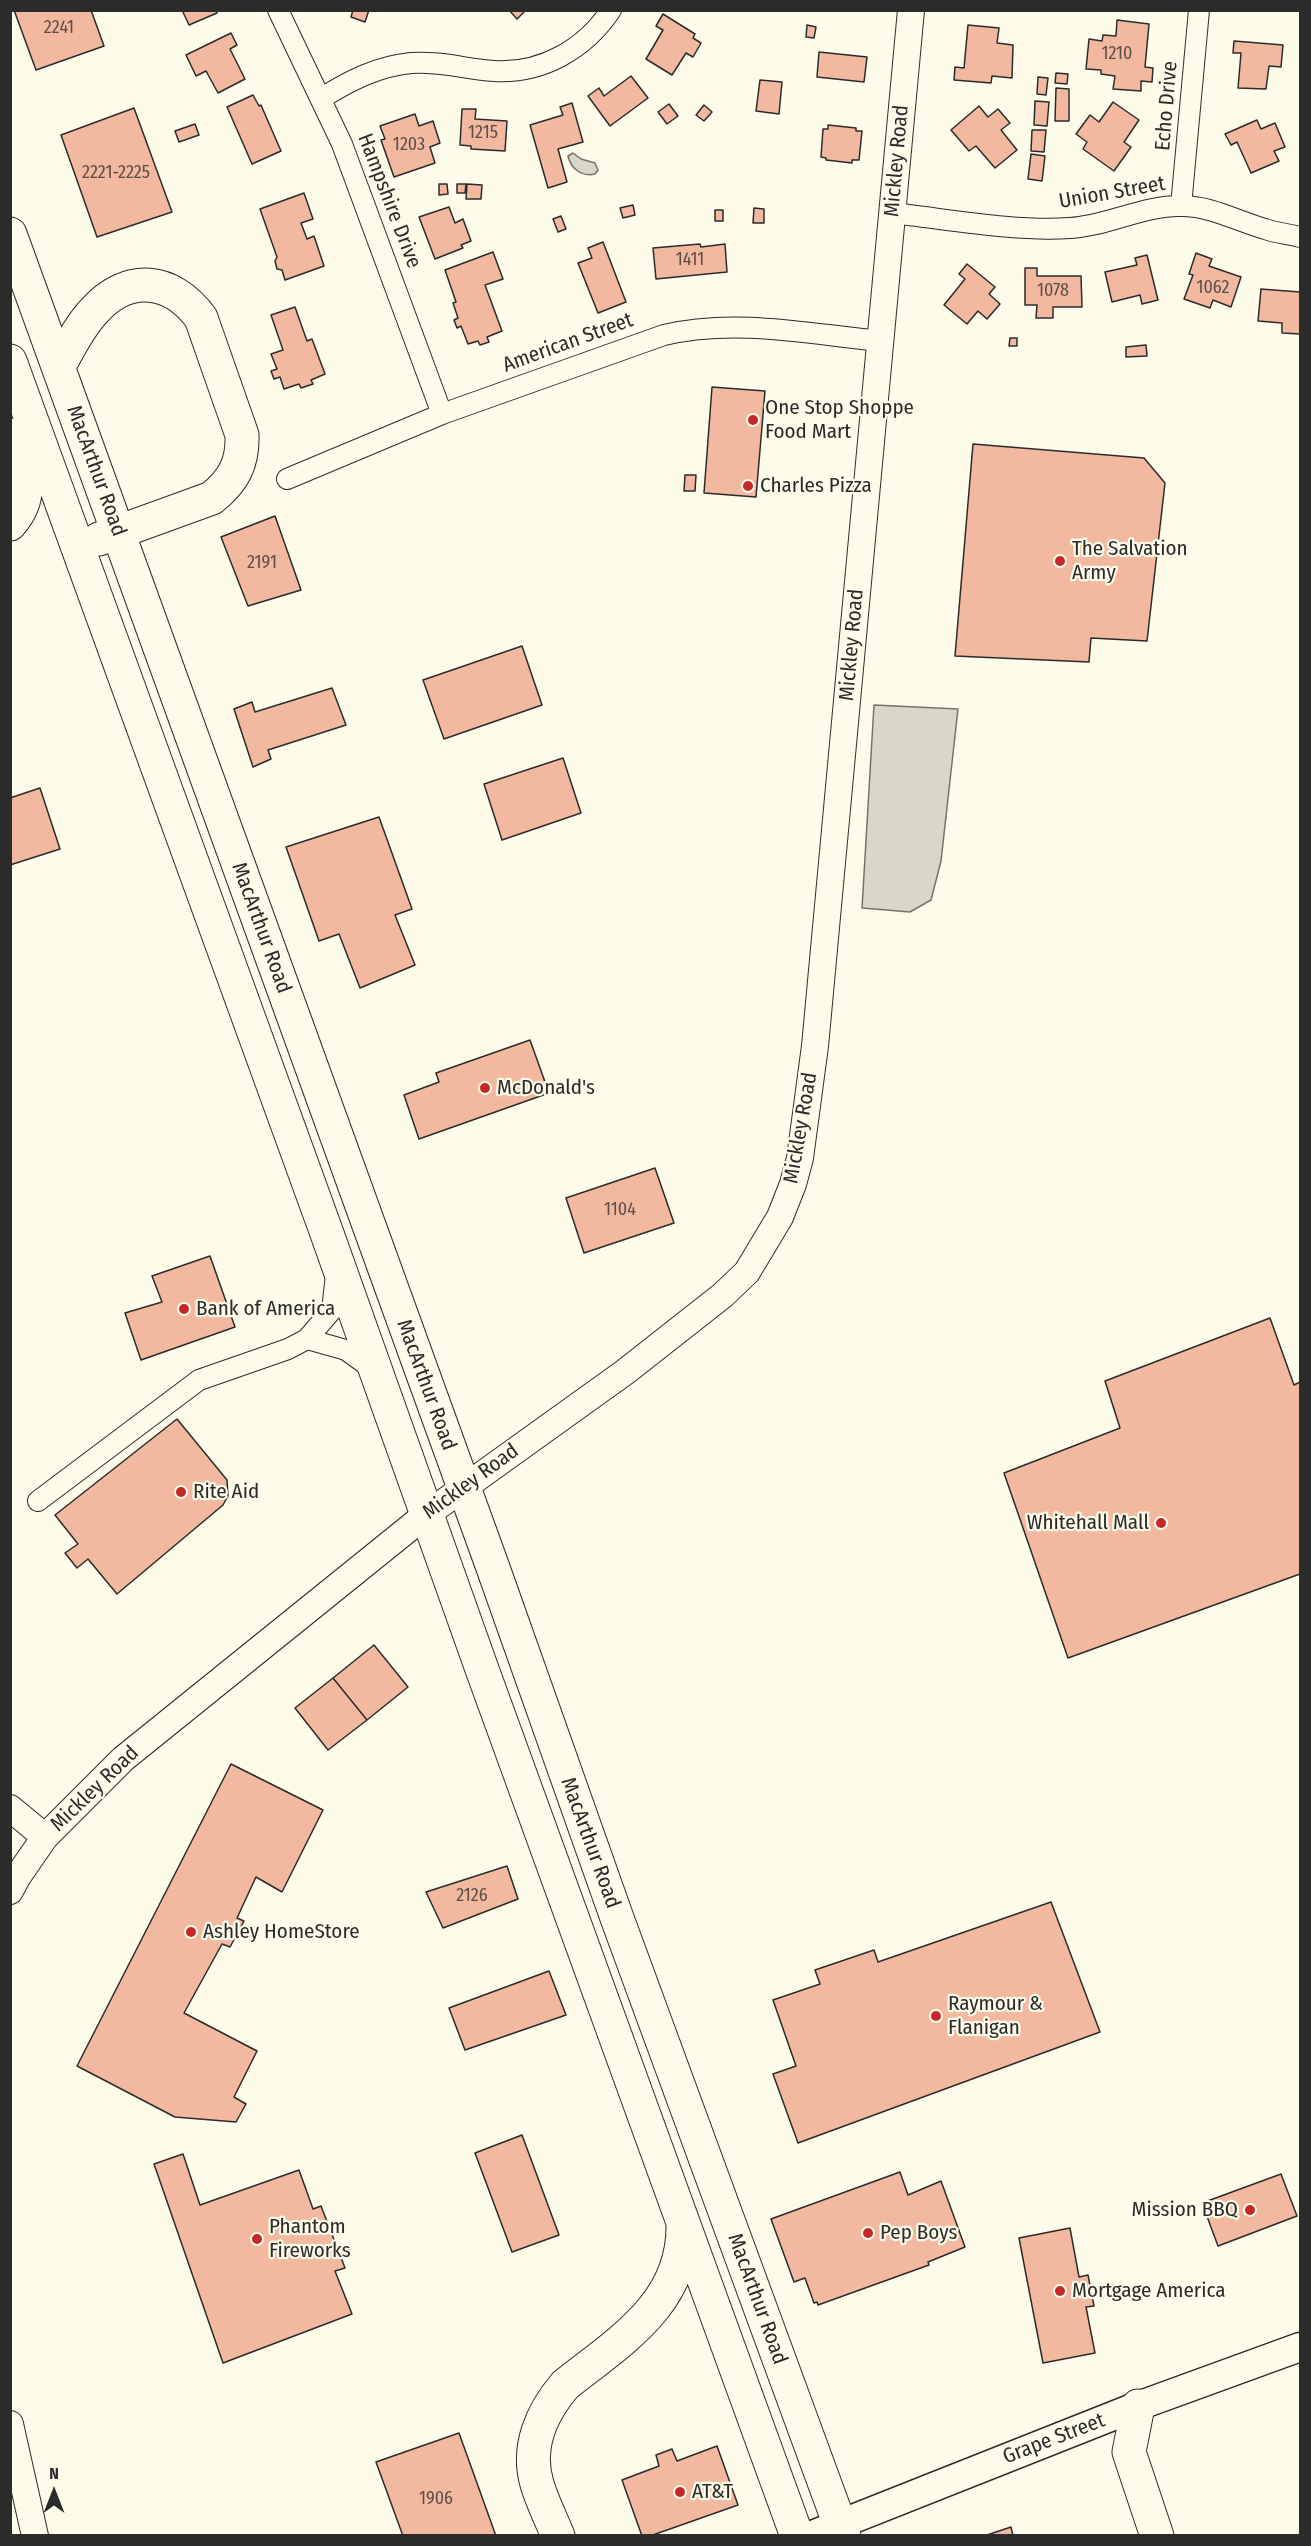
<!DOCTYPE html>
<style>
body{margin:0}
#map{position:relative;width:1311px;height:2546px;overflow:hidden;background:#fdfbea;font-family:"Fira Sans Condensed",sans-serif}
canvas{display:block}
.frame{position:absolute;inset:0;border:12px solid #2b2b2b;pointer-events:none}
.north{position:absolute;left:24px;top:2462px;width:60px;height:60px;-webkit-text-stroke:4px #fdfbea;paint-order:stroke;rotate:0deg;font-size:16px;font-weight:700;line-height:24px;text-align:center;color:#2b2b2b}
.north::after{content:'';display:block;margin:auto;width:21px;height:27px;background:#2b2b2b;clip-path:polygon(50% 0,100% 100%,50% 72%,0 100%)}
</style>
<div id="map">
<canvas width="1311" height="2546"></canvas>
<div class="frame"></div>
<div class="north">N</div>
</div>
<script>
const ctx = document.querySelector('canvas').getContext('2d');
ctx.lineJoin = 'round';
function fillPath(path, color) { ctx.fillStyle = color; ctx.fill(path, 'evenodd'); }
function trace(path, color, width, dash) { ctx.strokeStyle = color; ctx.lineWidth = width; ctx.lineCap = dash ? 'butt' : 'round'; ctx.setLineDash(dash || []); ctx.stroke(path); }
function write(font, color, halo, rows, align = 'center') {
  ctx.font = font + ' "Fira Sans Condensed",sans-serif'; ctx.lineWidth = 4.5; ctx.setLineDash([]); ctx.textBaseline = 'middle'; ctx.strokeStyle = halo; ctx.fillStyle = color; for (const [text, x, y, turn = 0] of rows) {
    ctx.save(); ctx.translate(x, y); ctx.rotate((+turn || 0) * Math.PI / 180); ctx.textAlign = isNaN(turn) ? turn : align; if (halo) ctx.strokeText(text, 0, 0); ctx.fillText(text, 0, 0); ctx.restore();
  }
}
const water = new Path2D(`
 M573,153L581,159L595,163L598,170L595,174C582,177 571,169 568,156Z
 M874,705L958,709L941,861L931,900L910,912L862,908Z`);
const building = new Path2D(`
 M14,10H91L104,46L36,70Z
 M182,10H216L217,13L189,25Z
 M353,10H369L365,22L351,17Z
 M509,10H526L517,19Z
 M663,14L695,34L693,38L701,43L693,57L686,53L672,75L646,59L663,30L656,26Z
 M1117,20L1149,24L1145,67L1153,68L1152,82L1141,81V91L1113,89L1115,76L1101,74V70L1086,69L1089,39L1102,41L1103,35L1116,36Z
 M807,25L816,27L814,38L806,37Z
 M968,25L999,28L997,43L1013,45L1012,78L992,76L991,83L954,80L955,67L964,68Z
 M231,33L237,45L230,49L245,79L218,93L206,71L196,76L186,55Z
 M1234,41L1283,45L1281,67L1269,66L1266,89L1238,88L1241,53H1233Z
 M819,52L867,57L864,82L817,77Z
 M1056,73L1068,74L1067,84L1055,83Z
 M631,76L648,98L610,126L588,96L599,88L604,96Z
 M1038,77L1048,78L1046,95L1037,94Z
 M760,80L782,82L779,114L756,111Z
 M1056,88L1069,89V121H1055Z
 M253,95L259,106L261,105L281,151L252,164L227,107Z
 M1035,101L1049,102L1047,126L1034,125Z
 M1113,102L1139,120L1124,142L1131,147L1114,171L1083,149L1087,142L1076,134L1090,115L1099,122Z
 M572,103L583,142L558,149L567,182L548,188L530,125L563,115L560,107Z
 M669,104L678,116L667,124L658,112Z
 M704,105L712,112L704,121L696,115Z
 M979,106L988,117L998,109L1010,123L1001,130L1017,150L995,168L976,146L969,151L951,130Z
 M134,108L172,212L97,237L61,135Z
 M462,109H476L475,119L507,121L505,151L471,149V146L460,145Z
 M415,114L419,126L433,121L440,143L430,147L435,163L394,177L381,140L385,139L380,126Z
 M1257,120L1261,129L1275,123L1285,147L1274,151L1279,161L1251,173L1237,142L1231,145L1225,134Z
 M195,124L199,135L179,142L175,131Z
 M828,125L856,128V131H862L859,160H852V163L826,160V158L821,157L823,129H828Z
 M1032,130H1046L1044,152L1031,151Z
 M1031,154L1045,156L1042,181L1028,179Z
 M439,184H447L448,194L439,195Z
 M457,184H466L465,193H457Z
 M467,184L482,185L481,199H466Z
 M304,193L313,219L301,223L307,239L314,236L324,266L285,280L282,270L277,269L275,261L277,257L260,209Z
 M633,205L635,215L623,218L620,208Z
 M449,207L455,223L463,219L471,241L461,245L463,248L435,259L419,217Z
 M754,208L764,209V223H753Z
 M715,210H723V221H715Z
 M561,216L566,229L558,232L553,219Z
 M603,242L626,302L598,313L578,263L592,258L588,248Z
 M700,244L701,247L725,244L727,272L656,279L653,248Z
 M493,252L503,279L485,285L502,331L487,337L489,342L480,345L478,341L468,344L461,326L457,328L454,320L458,318L453,303L456,302L445,270Z
 M1196,253L1212,259L1209,266L1241,277L1231,307L1213,300L1210,308L1184,299L1193,275L1189,274Z
 M1147,255L1158,300L1142,304L1140,295L1112,302L1105,272L1137,265L1135,258Z
 M967,264L995,287L989,294L1000,304L987,319L978,311L967,324L944,305L965,279L959,274Z
 M1025,268H1037V276H1081L1082,307H1053V318H1036L1037,305H1025Z
 M1261,289L1300,292V334L1282,333V323L1258,321Z
 M295,307L307,341L312,339L325,374L311,380L313,384L301,388L299,384L284,389L280,377L274,379L271,371L277,369L271,354L283,350L271,315Z
 M1010,338H1017V346H1009Z
 M1146,345L1147,356L1126,357V347Z
 M712,387L765,391L756,497L704,493Z
 M973,444L1144,458L1165,483L1147,641L1091,638L1089,662L955,656Z
 M685,475H696L695,491H684Z
 M275,516L301,590L248,606L221,537Z
 M522,646L542,705L444,739L423,680Z
 M332,688L346,725L268,750L271,759L253,767L234,709L252,702L255,712Z
 M563,758L581,813L502,840L484,784Z
 M40,788L60,849L10,865V798Z
 M379,817L412,909L395,915L415,965L360,988L339,934L319,941L286,847Z
 M530,1040L549,1093L419,1139L404,1095L439,1082L436,1073Z
 M655,1168L674,1223L584,1253L566,1198Z
 M210,1256L235,1327L141,1360L125,1313L162,1302L152,1276Z
 M1270,1318L1294,1385L1300,1382V1574L1068,1658L1004,1473L1120,1428L1105,1381Z
 M177,1419L227,1480L228,1496L223,1505L117,1594L88,1559L77,1568L65,1553L78,1544L55,1515Z
 M374,1645L408,1687L367,1720L333,1678Z
 M333,1678L367,1720L328,1750L295,1708Z
 M231,1764L323,1810L282,1892L256,1877L237,1918L244,1921L230,1947L222,1944L184,2013L257,2051L234,2097L246,2104L236,2122L175,2117L77,2066Z
 M507,1866L518,1899L443,1928L426,1892Z
 M1051,1902L1100,2032L798,2143L773,2074L796,2066L773,2000L820,1984L815,1970L874,1950L878,1962Z
 M549,1971L566,2015L465,2050L449,2008Z
 M522,2135L559,2235L512,2252L475,2153Z
 M183,2154L200,2205L299,2170L313,2209L321,2206L345,2268L335,2271L352,2314L223,2363L154,2164Z
 M900,2172L908,2195L941,2181L965,2247L928,2262L929,2265L818,2305L817,2302L814,2303L805,2278L794,2282L771,2219Z
 M1281,2174L1297,2216L1218,2246L1202,2203Z
 M1070,2228L1079,2277L1088,2275L1094,2306L1086,2307L1095,2353L1043,2363L1019,2238Z
 M459,2433L496,2536H403L376,2462Z
 M717,2446L738,2505L650,2536H642L622,2480L659,2466L656,2455L672,2449L677,2461Z
 M1011,2527L1013,2536H984Z`);
const minor = new Path2D(`
 M278,10L342,144L442,414
 M322,98C349,81 378,66 411,63C440,61 466,69 494,71C542,74 585,49 611,10
 M1181,206L1199,10
 M892,213C947,219 1016,232 1070,228C1108,226 1143,205 1182,206C1211,206 1237,221 1265,229C1276,233 1289,234 1300,237
 M287,479L442,414L664,335C735,318 809,334 881,341
 M307,1339L346,1350L371,1368
 M38,1501L199,1380L288,1349L307,1339L332,1310L336,1275`);
const tertiary = new Path2D(`
 M10,1808L45,1837
 M10,1891L18,1876L45,1837L123,1759L423,1517L625,1372L723,1295L747,1272L780,1217L793,1184L800,1158L815,1046L911,10
 M10,2424L35,2536`);
const secondary = new Path2D(`
 M810,2536L1138,2406L1300,2347`);
const trunk = new Path2D(`
 M10,234L492,1565L617,1918L844,2536
 M10,361L325,1228L483,1672L797,2536
 M59,366C69,348 79,327 94,311C128,273 172,278 201,318L242,435C243,463 234,480 212,498L99,539
 M10,435C23,468 37,493 10,524
 M1138,2406L1129,2452L1157,2536
 M558,2536C551,2519 542,2501 537,2484C526,2447 542,2412 565,2385C620,2341 684,2304 683,2225`);
const markers = [
 [753,420,6,"#c62828"],
 [748,486,6,"#c62828"],
 [1060,561,6,"#c62828"],
 [485,1088,6,"#c62828"],
 [184,1309,6,"#c62828"],
 [181,1492,6,"#c62828"],
 [1161,1523,6,"#c62828"],
 [191,1932,6,"#c62828"],
 [936,2016,6,"#c62828"],
 [1250,2210,6,"#c62828"],
 [868,2233,6,"#c62828"],
 [257,2239,6,"#c62828"],
 [1060,2291,6,"#c62828"],
 [680,2492,6,"#c62828"]
];
const numberNames = [
 ["2241",59,28],
 ["1210",1117,54],
 ["1215",483,133],
 ["1203",409,145],
 ["2221-2225",116,173],
 ["1411",690,260],
 ["1062",1213,288],
 ["1078",1053,291],
 ["2191",262,563],
 ["1104",620,1210],
 ["2126",472,1896],
 ["1906",436,2499]
];
const streetNames = [
 ["Echo Drive",1167,106,-85],
 ["Mickley Road",897,161,-85],
 ["Union Street",1112,193,-10],
 ["Hampshire Drive",389,201,69],
 ["American Street",568,343,-20],
 ["MacArthur Road",96,471,70],
 ["Mickley Road",852,645,-85],
 ["MacArthur Road",261,928,70],
 ["Mickley Road",801,1128,-80],
 ["MacArthur Road",426,1385,70],
 ["Mickley Road",471,1482,-36],
 ["Mickley Road",95,1789,-44],
 ["MacArthur Road",590,1843,70],
 ["MacArthur Road",757,2299,70],
 ["Grape Street",1054,2439,-21]
];
const poiNames = [
 ["One Stop Shoppe",765,408],
 ["Food Mart",765,432],
 ["Charles Pizza",760,486],
 ["The Salvation",1072,549],
 ["Army",1072,573],
 ["McDonald's",497,1088],
 ["Bank of America",196,1309],
 ["Rite Aid",193,1492],
 ["Whitehall Mall",1149,1523,"right"],
 ["Ashley HomeStore",203,1932],
 ["Raymour &",948,2004],
 ["Flanigan",948,2028],
 ["Mission BBQ",1238,2210,"right"],
 ["Phantom",269,2227],
 ["Fireworks",269,2251],
 ["Pep Boys",880,2233],
 ["Mortgage America",1072,2291],
 ["AT&T",692,2492]
];
fillPath(water, '#d8d7c9');
trace(water, '#74746e', 1.5);
fillPath(building, '#f2b8a0');
trace(building, '#2b2b2b', 1.5);
trace(minor, '#2b2b2b', 22);
trace(tertiary, '#2b2b2b', 28);
trace(secondary, '#2b2b2b', 31);
trace(trunk, '#2b2b2b', 35);
trace(minor, '#fdfbea', 20);
trace(tertiary, '#fdfbea', 26);
trace(secondary, '#fdfbea', 28);
trace(trunk, '#fdfbea', 33);
for (const [x, y, r, color] of markers) { const dot = new Path2D(); dot.arc(x, y, r, 0, 2 * Math.PI); ctx.fillStyle = color; ctx.fill(dot); trace(dot, '#fdfbea', 2); }
write('18px', '#5d4e48', null, numberNames);
write('21px', '#2b2b2b', '#fdfbea', streetNames);
write('21px', '#2b2b2b', '#fdfbea', poiNames, 'left');
</script>
